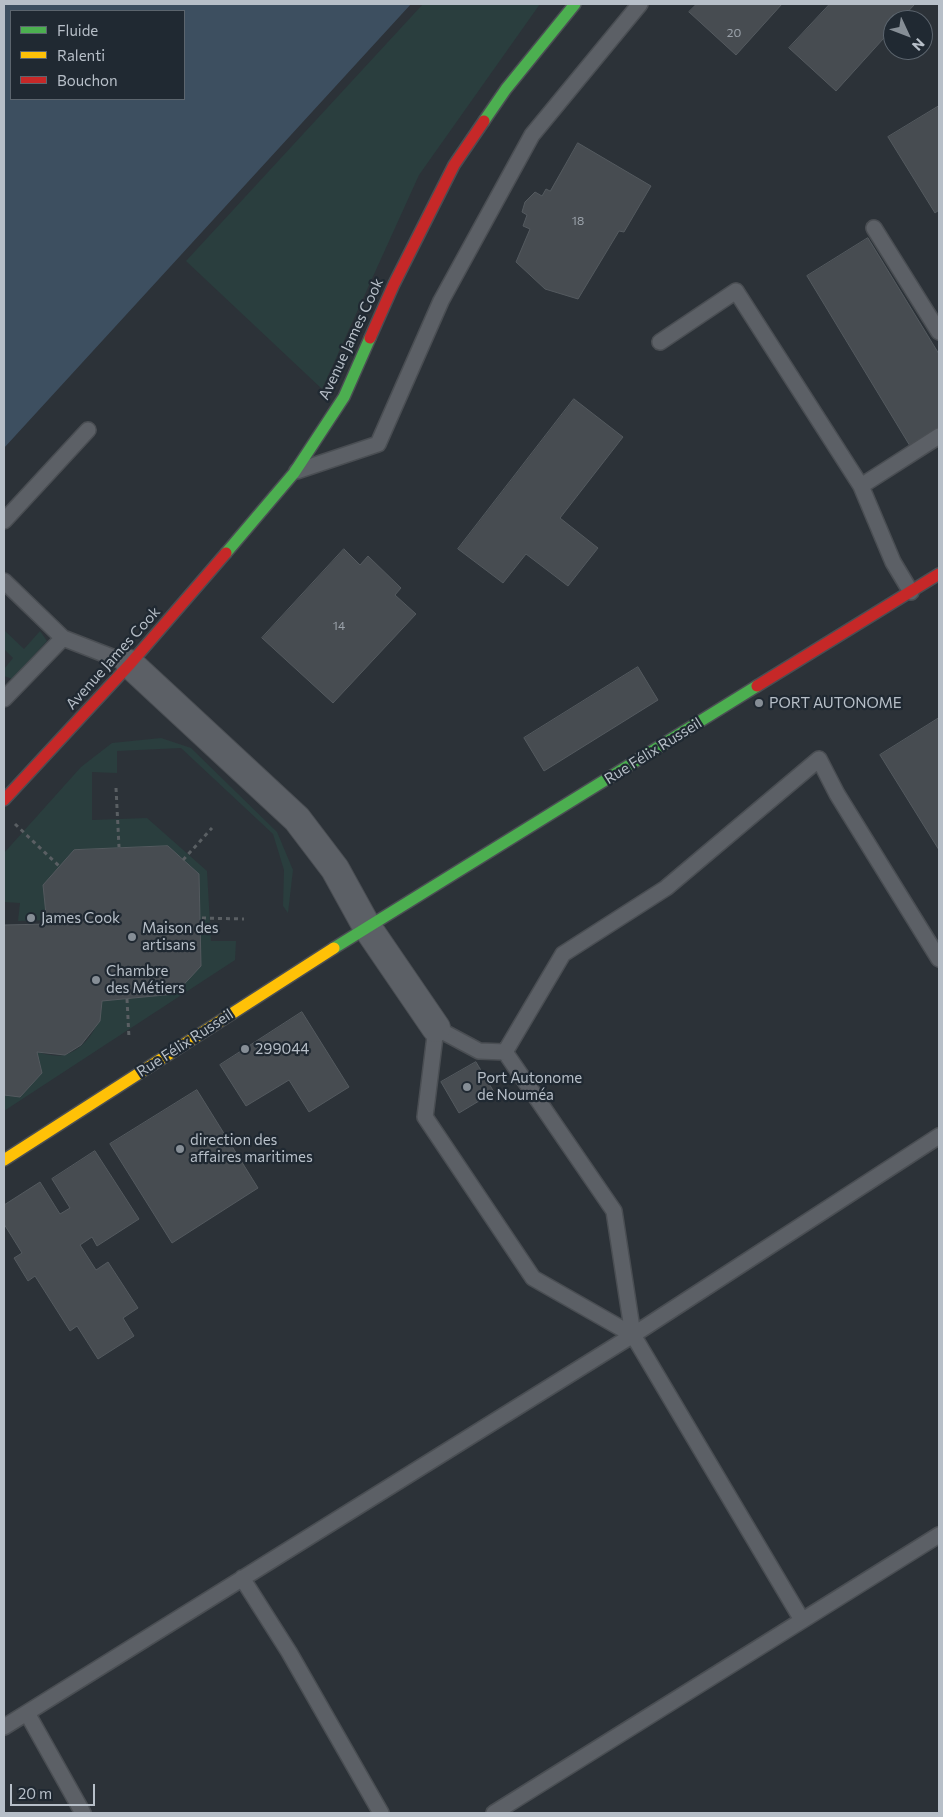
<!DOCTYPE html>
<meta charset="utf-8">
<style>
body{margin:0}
#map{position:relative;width:943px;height:1817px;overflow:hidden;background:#2c3238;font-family:Commissioner,sans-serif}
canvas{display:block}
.frame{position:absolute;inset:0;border:5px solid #b7bfc8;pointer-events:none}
.legend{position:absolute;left:10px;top:10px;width:175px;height:90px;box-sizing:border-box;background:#202932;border:1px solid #5c656e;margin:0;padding:6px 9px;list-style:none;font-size:15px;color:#b7bfc8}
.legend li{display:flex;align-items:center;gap:10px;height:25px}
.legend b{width:25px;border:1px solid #5c656e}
.north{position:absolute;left:883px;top:10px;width:50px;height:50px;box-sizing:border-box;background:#202932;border:1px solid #5c656e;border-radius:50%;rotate:133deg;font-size:14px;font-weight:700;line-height:20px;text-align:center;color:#b7bfc8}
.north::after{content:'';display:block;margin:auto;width:18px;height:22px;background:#868e96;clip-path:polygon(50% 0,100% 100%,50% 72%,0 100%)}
.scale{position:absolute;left:10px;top:1784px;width:85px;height:22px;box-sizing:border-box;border:2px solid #b7bfc8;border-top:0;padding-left:6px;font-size:15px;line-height:18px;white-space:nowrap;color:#b7bfc8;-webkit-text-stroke:4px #202932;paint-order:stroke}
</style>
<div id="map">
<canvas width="943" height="1817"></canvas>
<div class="frame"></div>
<ul class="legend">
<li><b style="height:6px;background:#4caf50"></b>Fluide</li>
<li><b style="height:6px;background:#ffc107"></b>Ralenti</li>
<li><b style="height:6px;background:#c62828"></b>Bouchon</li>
</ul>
<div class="north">N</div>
<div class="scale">20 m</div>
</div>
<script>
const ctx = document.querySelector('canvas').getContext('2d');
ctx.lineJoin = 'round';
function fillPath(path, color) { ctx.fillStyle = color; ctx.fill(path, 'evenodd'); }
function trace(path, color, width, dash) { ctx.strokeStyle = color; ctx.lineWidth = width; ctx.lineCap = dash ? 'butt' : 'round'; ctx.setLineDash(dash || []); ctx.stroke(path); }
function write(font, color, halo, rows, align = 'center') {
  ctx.font = font + ' Commissioner,sans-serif'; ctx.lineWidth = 4.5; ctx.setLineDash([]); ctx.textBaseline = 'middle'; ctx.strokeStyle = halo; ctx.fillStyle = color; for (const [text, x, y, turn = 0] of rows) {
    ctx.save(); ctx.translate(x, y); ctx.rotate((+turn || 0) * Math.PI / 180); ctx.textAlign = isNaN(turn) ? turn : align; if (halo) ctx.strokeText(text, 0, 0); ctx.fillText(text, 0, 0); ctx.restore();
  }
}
const green = new Path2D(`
 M423,4H540L419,175L322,389L186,261Z
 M4,630L24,649L40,631L47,641L12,679L4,676V669L13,658L4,649Z
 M161,738L191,748L277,832L293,870L288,913L283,906L284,870L273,834L181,748L117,751V773L92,772V820L147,818L207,871L211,941H236L235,960L4,1111V1095L20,1097L42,1073L37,1052C45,1054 55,1057 64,1055C86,1050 103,1022 102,1001L175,994L201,966L199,874L168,846L74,850L43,885L47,920L18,921L20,903L4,902V853L81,767L112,743Z`);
const water = new Path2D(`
 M4,4H411L4,448ZM11,11H184V99H11Z`);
const building = new Path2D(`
 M697,4H782L736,55L689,12Z
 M830,4H915L900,20H893V28L836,91L789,48Z
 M939,106V210L935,213L888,137Z
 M578,143L651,186L624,232L619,231L578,299L545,289L516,262L530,229L523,226L527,215L522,212L525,202L535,192L542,196L546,189L550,191Z
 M868,238L939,354V428L910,446L807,276Z
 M574,399L623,437L560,518L598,548L568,586L526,554L503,583L458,549Z
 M344,549L360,565L368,556L401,588L395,595L416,614L333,703L262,638Z
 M638,667L658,700L544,771L524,738Z
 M939,718V850L880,755Z
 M168,846L199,874L201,966L175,994L102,1001L100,1021L81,1045L65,1055L37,1052L42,1073L20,1097L4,1095V925L47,924L43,885L74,850Z
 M302,1012L349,1087L309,1112L289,1080L246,1106L220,1065Z
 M476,1062L494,1092L459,1113L441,1082Z
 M197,1090L258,1188L172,1243L110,1144Z
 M95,1151L139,1219L97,1246L92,1237L80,1245L96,1270L108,1262L138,1308L123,1318L134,1336L98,1359L77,1326L70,1331L35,1276L28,1281L14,1258L22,1253L4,1224V1205L40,1182L60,1214L70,1208L52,1179Z`);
const path = new Path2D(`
 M116,788L119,847
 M15,824L59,866
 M183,860L212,828
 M202,918L244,919
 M127,999L129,1038`);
const lane = new Path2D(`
 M874,228L939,332
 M660,342L736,291L861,486L893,562L911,592
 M297,471L378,444L441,301L532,135L640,4
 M861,486L939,436
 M4,521L88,430
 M4,581L63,638L130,664
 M4,699L63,638
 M505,1052L563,954L666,888L819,759L837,794L939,959
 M633,1335L533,1278L425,1117L436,1028L479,1051L505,1052L614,1211L633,1335L802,1620
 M242,1578L289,1652L381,1813
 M27,1713L83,1813
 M4,1727L633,1335L939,1136
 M494,1813L939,1535`);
const street = new Path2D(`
 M130,664L297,819L335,869L367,927L436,1028`);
const fast = new Path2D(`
 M484,121L506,89L575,4
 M226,553L294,473L344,397L370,338
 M334,948L757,686`);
const slow = new Path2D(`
 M4,1160L334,948`);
const jam = new Path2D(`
 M370,338L394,284L454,165L484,121
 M757,686L939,574
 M4,800L130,664L226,553`);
const markers = [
 [759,703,5,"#868e96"],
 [31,918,5,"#868e96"],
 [132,937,5,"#868e96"],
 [96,980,5,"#868e96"],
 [245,1049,5,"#868e96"],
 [467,1087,5,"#868e96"],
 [180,1149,5,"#868e96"]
];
const numberNames = [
 ["20",734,33],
 ["18",578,221],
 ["14",339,626]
];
const streetNames = [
 ["Avenue James Cook",351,339,-65],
 ["Avenue James Cook",113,658,-48],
 ["Rue Félix Russeil",653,751,-32],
 ["Rue Félix Russeil",185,1043,-33]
];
const poiNames = [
 ["PORT AUTONOME",769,703],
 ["James Cook",41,918],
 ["Maison des",142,928],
 ["artisans",142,945],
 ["Chambre",106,971],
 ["des Métiers",106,988],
 ["299044",255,1049],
 ["Port Autonome",477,1078],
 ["de Nouméa",477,1095],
 ["direction des",190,1140],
 ["affaires maritimes",190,1157]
];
fillPath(green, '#2a3e3e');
fillPath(water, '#3d4f60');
fillPath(building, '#474c51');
trace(building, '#545a5f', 1);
trace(lane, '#4a4e53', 18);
trace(street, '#4a4e53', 30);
trace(fast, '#4a4e53', 14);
trace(slow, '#4a4e53', 14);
trace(jam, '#4a4e53', 14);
trace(path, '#5a5f63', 3, [4, 4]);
trace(lane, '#5c6066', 15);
trace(street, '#5c6066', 28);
trace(fast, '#4caf50', 11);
trace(slow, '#ffc107', 11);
trace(jam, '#c62828', 11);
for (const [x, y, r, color] of markers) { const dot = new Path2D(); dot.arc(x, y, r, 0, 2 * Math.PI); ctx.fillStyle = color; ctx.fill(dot); trace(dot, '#202932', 2); }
write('12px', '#9ba2aa', null, numberNames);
write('15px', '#b7bfc8', '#202932', streetNames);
write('15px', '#b7bfc8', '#202932', poiNames, 'left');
</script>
